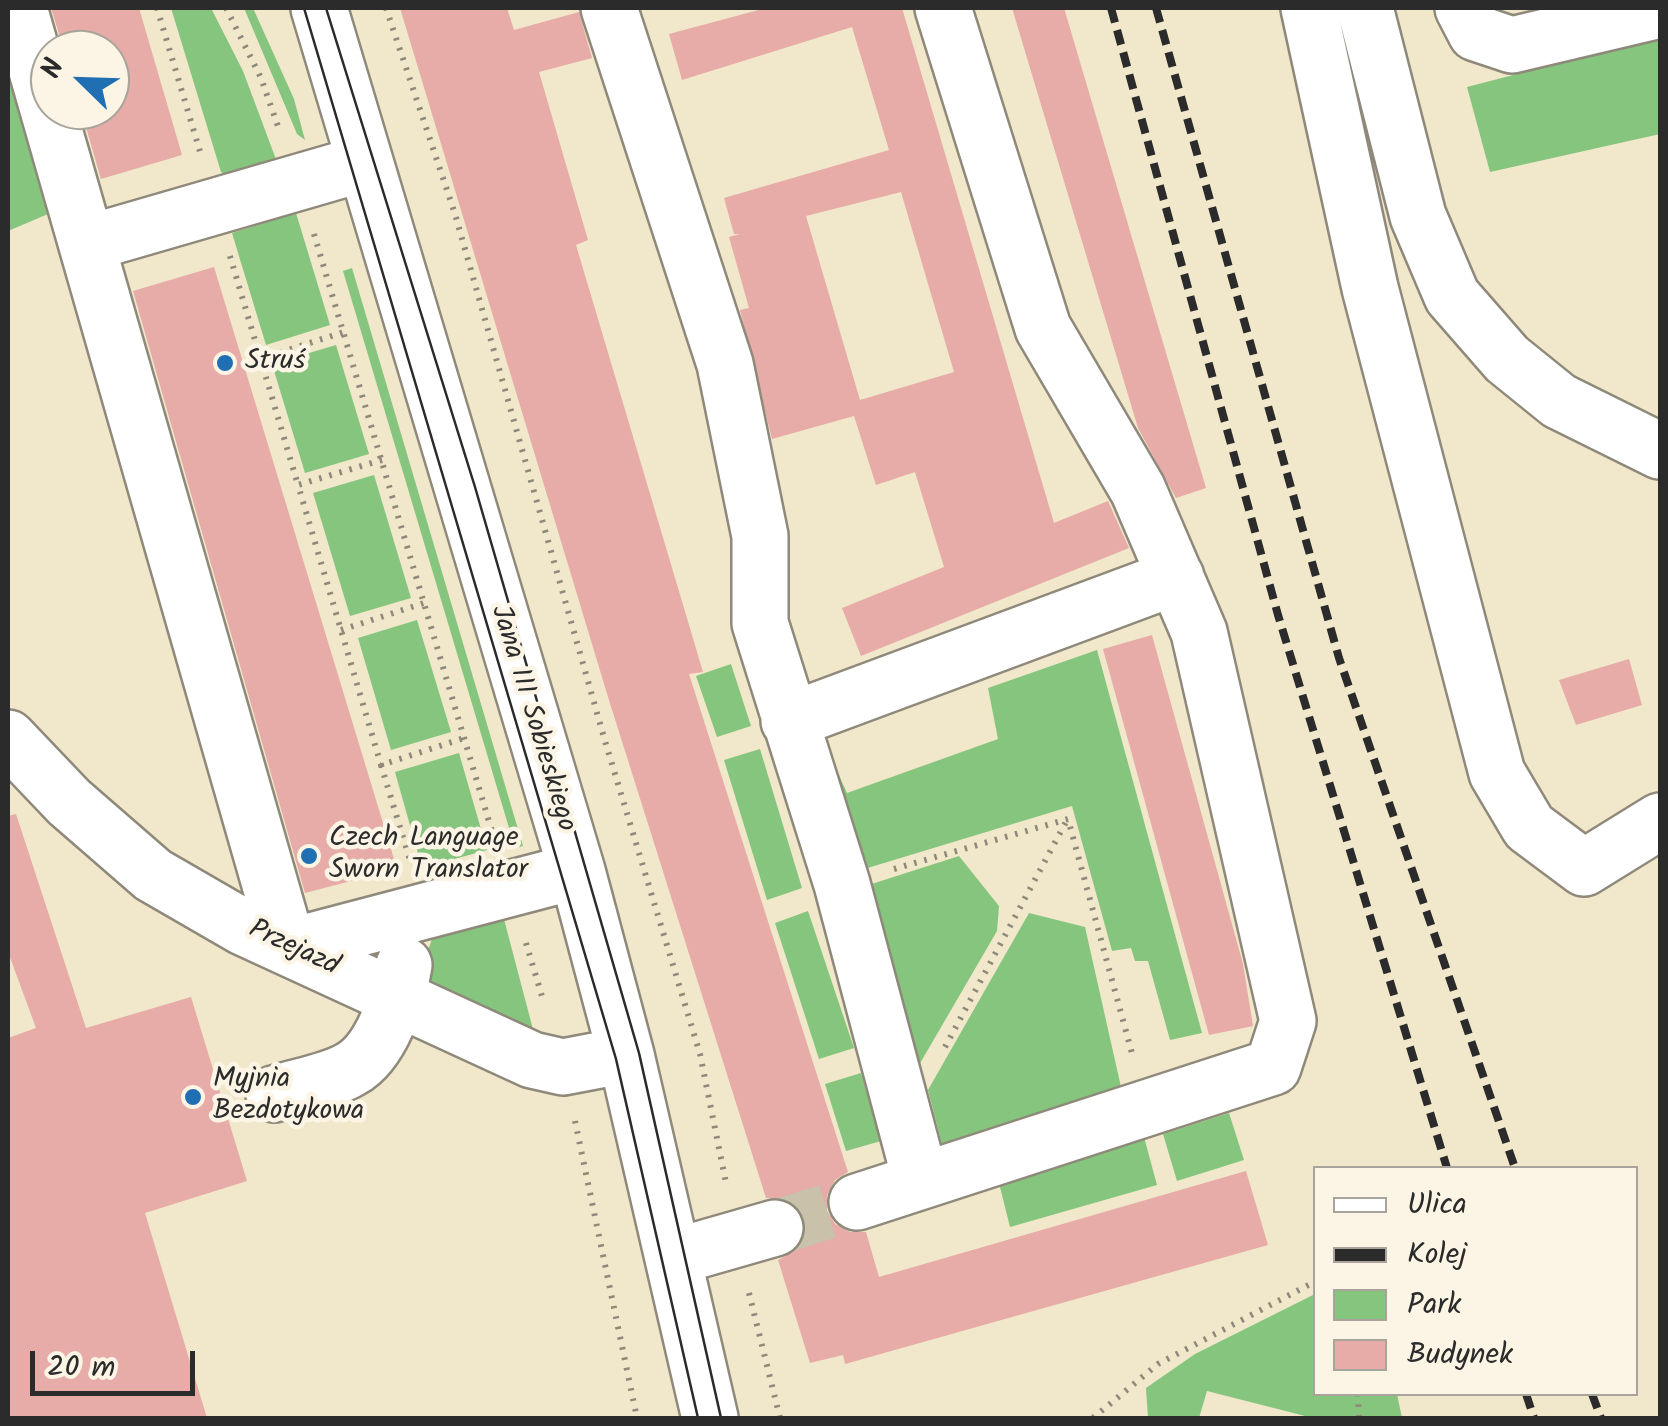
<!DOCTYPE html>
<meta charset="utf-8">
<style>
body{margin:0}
#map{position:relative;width:1668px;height:1426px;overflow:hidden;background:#f1e7ca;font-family:Kalam,sans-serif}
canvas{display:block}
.frame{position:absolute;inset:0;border:10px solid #2b2b2b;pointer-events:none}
.legend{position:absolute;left:1313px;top:1166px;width:325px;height:230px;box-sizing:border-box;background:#fcf5e5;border:2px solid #a8a49b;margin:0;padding:12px 18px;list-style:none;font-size:30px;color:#2b2b2b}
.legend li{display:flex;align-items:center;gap:20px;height:50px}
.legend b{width:50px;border:2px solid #a8a49b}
.north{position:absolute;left:30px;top:30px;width:100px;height:100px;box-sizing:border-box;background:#fcf5e5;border:2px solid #a8a49b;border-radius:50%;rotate:293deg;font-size:28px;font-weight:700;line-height:40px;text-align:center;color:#2b2b2b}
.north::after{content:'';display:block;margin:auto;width:35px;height:45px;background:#1f6fb2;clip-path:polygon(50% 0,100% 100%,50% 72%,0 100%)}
.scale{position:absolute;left:30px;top:1351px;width:165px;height:45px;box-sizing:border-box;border:5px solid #2b2b2b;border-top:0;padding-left:12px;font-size:30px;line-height:35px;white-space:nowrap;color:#2b2b2b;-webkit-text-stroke:8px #fcf5e5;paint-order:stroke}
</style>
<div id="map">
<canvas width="1668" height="1426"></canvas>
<div class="frame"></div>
<ul class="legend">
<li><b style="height:12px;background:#fff"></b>Ulica</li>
<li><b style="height:12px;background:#2b2b2b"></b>Kolej</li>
<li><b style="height:28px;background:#85c57d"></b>Park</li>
<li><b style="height:28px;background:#e7aba8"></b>Budynek</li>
</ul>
<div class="north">N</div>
<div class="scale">20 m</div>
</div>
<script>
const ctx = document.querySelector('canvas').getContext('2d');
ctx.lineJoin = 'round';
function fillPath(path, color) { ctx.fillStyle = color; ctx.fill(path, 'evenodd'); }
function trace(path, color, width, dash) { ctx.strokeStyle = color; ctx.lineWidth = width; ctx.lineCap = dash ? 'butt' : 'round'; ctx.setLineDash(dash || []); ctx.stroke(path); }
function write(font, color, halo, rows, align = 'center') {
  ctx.font = font + ' Kalam,sans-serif'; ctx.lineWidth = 9; ctx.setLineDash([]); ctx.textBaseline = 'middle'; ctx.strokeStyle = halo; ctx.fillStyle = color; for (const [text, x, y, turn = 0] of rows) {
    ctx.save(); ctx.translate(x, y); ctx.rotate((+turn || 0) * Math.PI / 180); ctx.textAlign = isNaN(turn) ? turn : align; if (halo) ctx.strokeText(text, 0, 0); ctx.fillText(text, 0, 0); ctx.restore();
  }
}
const green = new Path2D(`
 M171,8H211L243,71L277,162L228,176L221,172Z
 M244,8H253L294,99L305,140L297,134Z
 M1660,37V134L1490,172L1467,87Z
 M8,59L48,214L8,231Z
 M296,213L330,325L266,345L232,233Z
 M352,268L523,846L515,848L343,271Z
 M336,345L369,454L305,473L272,364Z
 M374,475L411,598L350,616L313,493Z
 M417,620L451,732L391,750L358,638Z
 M1097,650L1202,1033L1170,1040L1148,961H1135L1131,948L1112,951L1072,806L851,873L829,754L847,793L998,739L988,688Z
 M731,664L751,726L717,737L696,676Z
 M760,749L802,888L767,900L724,760Z
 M459,753L487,850L422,868L395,772Z
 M959,856L999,906L997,931L919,1065L856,889Z
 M500,904L535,1037L431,984L425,958L434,934Z
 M808,911L854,1048L819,1059L775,923Z
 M1029,913L1085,927L1123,1096L943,1148L928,1090Z
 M861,1073L881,1141L846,1151L825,1084Z
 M1229,1113L1244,1160L1177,1181L1163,1134Z
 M1144,1137L1157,1185L1010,1227L998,1179Z
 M1315,1294L1316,1394H1397L1402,1418H1313L1207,1391L1199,1418H1148L1146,1388L1195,1354Z`);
const building = new Path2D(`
 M51,8H139L182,155L101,179L81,110H110V50H64Z
 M400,8H507L514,30L579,12L592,58L539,72L588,240L576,245L703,672L689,674L848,1172L835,1180L827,1195V1211L835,1224L850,1232H866L879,1277L1246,1171L1268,1245L845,1364L843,1355L810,1363L778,1260L798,1249L805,1235V1218L796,1205L783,1198H766L608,697Z
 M766,8H902L1054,523L1108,501L1129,548L861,656L842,608L944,567L915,472L876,485L854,416L772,439L740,310L749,308L729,237L740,234H734L724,198L889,150L852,27L682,80L669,34ZM901,192L954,372L860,400L806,216Z
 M1012,8H1064L1206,488L1176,498L1138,428Z
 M214,267L397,869L305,893L133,291Z
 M1152,635L1243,964L1253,1026L1209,1035L1103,649Z
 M1629,659L1642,705L1576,725L1559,680Z
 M16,814L86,1028L191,997L247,1181L145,1213L207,1418H8V1038L36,1028L8,952V816Z`);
const minorTunnel = new Path2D(`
 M775,1228L857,1202`);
const path = new Path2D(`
 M157,8L201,155
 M226,8L261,78L280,132
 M386,8L455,214L605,741L700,1054L726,1183
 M314,234L493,835
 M230,256L298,485
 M260,359L344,332
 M382,460L298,485L381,765L464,738
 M341,630L424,603
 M381,765L410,860
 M894,869L1068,819L1133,1057
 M526,943L544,1003
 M945,1047L1067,820
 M575,1121L637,1418
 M749,1293L780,1418
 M1358,1394L1359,1418
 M1093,1418L1158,1364L1316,1281`);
const minor = new Path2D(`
 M19,8L288,947
 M319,8L577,871L626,1055L710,1418
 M609,8L725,364L760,536V623L842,884L920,1178
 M1309,8L1370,288L1497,773L1529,827L1584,868L1660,821
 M1365,8L1418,216L1452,296L1507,359L1559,401L1660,451
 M1463,8L1476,33L1512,45L1660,10
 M89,243L365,163
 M789,721L1176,577
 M8,738L69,802L153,875L243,927L532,1060L563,1067L626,1055
 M288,947L577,871
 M274,1094C298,1086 329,1082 351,1069C382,1052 399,997 404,965
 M857,1202L1273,1067L1288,1021L1199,632L1138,490L1043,328L943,8
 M674,1257L775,1228`);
const tram = new Path2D(`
 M304,8L616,1059L698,1418
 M326,8L475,487L639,1053L721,1418`);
const rail = new Path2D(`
 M1111,8L1278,615L1447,1168
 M1156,8L1339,658L1515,1168
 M1526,1394L1534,1418
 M1592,1394L1601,1418`);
const markers = [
 [225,363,10,"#1f6fb2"],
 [309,856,10,"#1f6fb2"],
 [193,1097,10,"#1f6fb2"]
];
const poiNames = [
 ["Struś",245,363],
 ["Czech Language",329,840],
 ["Sworn Translator",329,872],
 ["Myjnia",213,1081],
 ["Bezdotykowa",213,1113]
];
const streetNames = [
 ["Jana III Sobieskiego",531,719,73],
 ["Przejazd",293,950,25]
];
fillPath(green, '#85c57d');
fillPath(building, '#e7aba8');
trace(minorTunnel, '#c9c1aa', 55, [55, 28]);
trace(minor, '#8e897a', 60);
trace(path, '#8e897a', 6, [2.5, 8]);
trace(minor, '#fff', 55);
trace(tram, '#2b2b2b', 2.5);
trace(rail, '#2b2b2b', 8, [15, 8]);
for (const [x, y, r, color] of markers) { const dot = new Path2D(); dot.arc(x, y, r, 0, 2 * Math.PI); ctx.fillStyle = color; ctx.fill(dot); trace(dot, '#fcf5e5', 4); }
write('28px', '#2b2b2b', '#fcf5e5', poiNames, 'left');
write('28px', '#2b2b2b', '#fcf5e5', streetNames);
</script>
